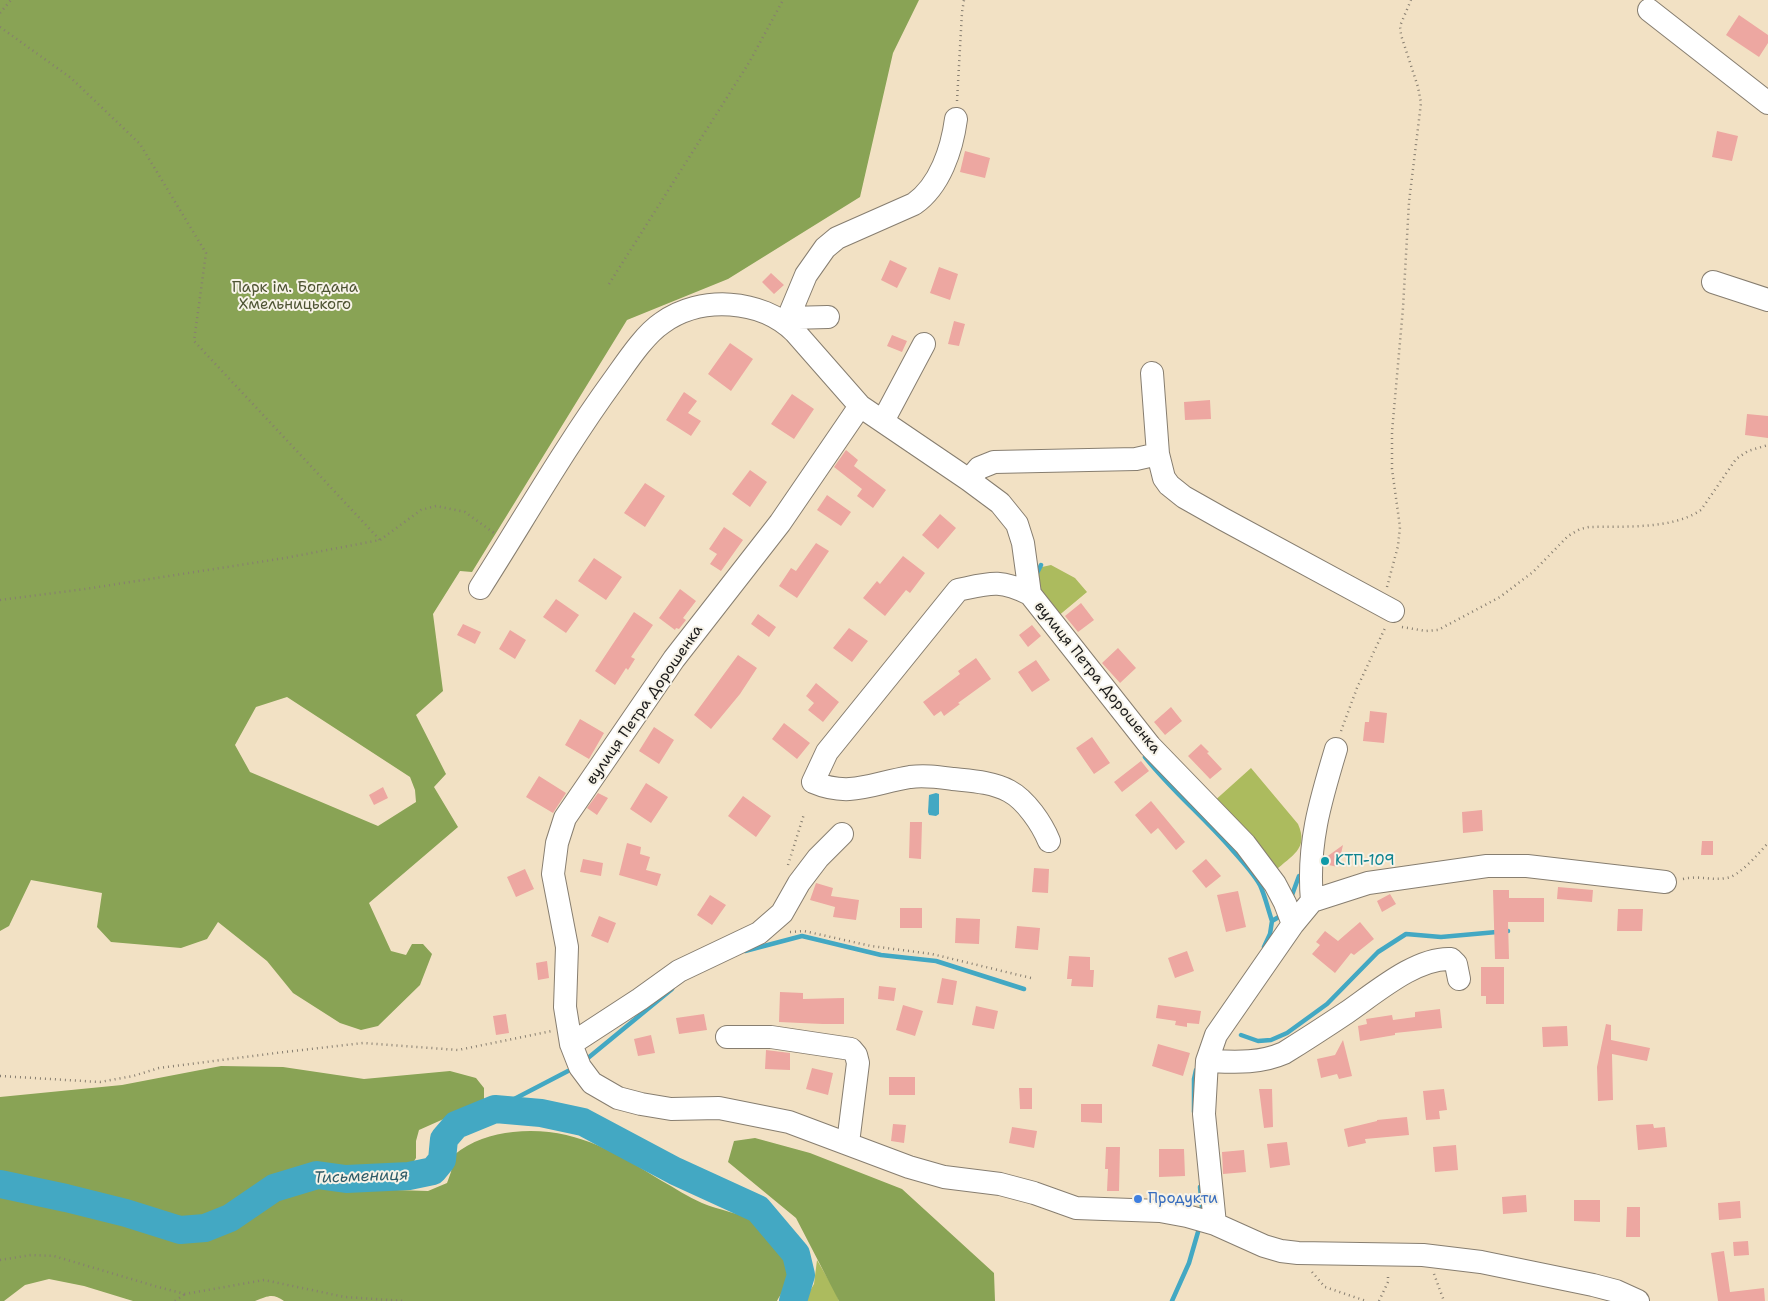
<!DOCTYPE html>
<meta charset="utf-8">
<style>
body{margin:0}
canvas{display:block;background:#f2e1c4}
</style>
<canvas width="1768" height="1301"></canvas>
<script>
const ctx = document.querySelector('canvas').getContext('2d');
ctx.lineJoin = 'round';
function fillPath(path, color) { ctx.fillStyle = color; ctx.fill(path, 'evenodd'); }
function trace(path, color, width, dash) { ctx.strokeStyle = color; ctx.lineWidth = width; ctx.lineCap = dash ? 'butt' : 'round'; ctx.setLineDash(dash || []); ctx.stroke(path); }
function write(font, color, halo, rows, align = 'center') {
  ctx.font = font + ' "Shantell Sans",sans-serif'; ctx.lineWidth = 4; ctx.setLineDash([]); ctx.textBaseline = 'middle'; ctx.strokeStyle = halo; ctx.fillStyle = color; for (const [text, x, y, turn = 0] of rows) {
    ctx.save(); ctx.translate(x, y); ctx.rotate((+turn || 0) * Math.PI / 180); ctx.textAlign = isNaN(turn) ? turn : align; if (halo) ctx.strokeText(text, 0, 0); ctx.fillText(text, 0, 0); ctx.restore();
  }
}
const green = new Path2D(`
 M1051,565L1075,578L1087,592L1057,617L1040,593L1037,573L1042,567Z
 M1251,768L1298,824C1309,849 1292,855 1275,871L1212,803Z
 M817,1260L835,1291L839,1301H804L814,1284Z`);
const forest = new Path2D(`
 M0,0H919L893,53L860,197L728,279L627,320L472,572L460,571L433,614L443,691L416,715L446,774L434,787L458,827L369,903L391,951L406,955L412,944H423L432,954L420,985L378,1026L361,1030L340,1023L293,993L267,961L218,922L207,939L181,948L111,942L97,927L102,893L31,880L9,926L0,931ZM287,697L410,777L415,790L416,802L378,826L250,772L235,745L256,707Z
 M221,1066L283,1067L364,1079L450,1071L476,1078L484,1088V1101L419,1130L416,1141V1158L396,1190L428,1191L447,1183L451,1172L454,1155C471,1141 492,1134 513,1132C573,1126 613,1151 662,1181C675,1188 688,1197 702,1203C718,1210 742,1213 755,1223C762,1228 768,1236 774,1242C780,1248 788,1256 790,1263C795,1279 784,1288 777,1301H284C273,1293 268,1296 255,1301H133L84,1286L49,1279L25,1285L4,1301H0V1097L122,1085Z
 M755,1138L810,1153L902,1189L994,1273L995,1301H839L796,1218L728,1162L734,1141Z`);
const water = new Path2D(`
 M936,793L939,794V814L936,816L929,815L928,812L929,795Z`);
const stream = new Path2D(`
 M1036,575L1041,565
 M1145,757C1172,791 1206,819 1234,852C1243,862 1253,873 1260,885C1265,896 1268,909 1272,921
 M1292,895L1299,876
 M1264,947L1270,934L1272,921L1282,915
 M745,951L802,936L881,955L936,961L1024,989
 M1241,1035L1258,1041L1271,1040L1287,1033L1327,1004L1378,952L1406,934L1441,937L1508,931
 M588,1058L672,989
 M495,1109L568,1071
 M1194,1112V1079L1196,1070
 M1200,1187L1202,1208
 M1172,1301L1189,1263L1198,1232`);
const river = new Path2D(`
 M0,1184L66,1198L126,1213L180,1230L205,1228L230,1218L274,1188L317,1175L346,1179L409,1176L433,1171L442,1160L444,1139L456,1125L495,1109L541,1113L583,1122L675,1171L758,1209L796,1254L801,1275L793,1301`);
const building = new Path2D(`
 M1739,15L1768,35V43L1759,57L1726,35Z
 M1717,131L1738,136L1732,161L1712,157Z
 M965,151L990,158L985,178L960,172Z
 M890,260L907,268L897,288L881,280Z
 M939,267L958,274L950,300L930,293Z
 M771,273L784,285L774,294L762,282Z
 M954,321L965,324L959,346L948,344Z
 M892,335L907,341L902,352L887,346Z
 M730,343L753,359L731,391L708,374Z
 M684,392L697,401L688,413L701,421L691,436L666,420Z
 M792,394L814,409L794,439L771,424Z
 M1210,400L1211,419L1185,420L1184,402Z
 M1747,414L1768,416V438L1745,435Z
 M846,450L858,460L854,466L886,490L873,508L857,496L862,489L834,467Z
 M750,470L767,482L750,507L732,494Z
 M645,483L665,496L645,527L624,513Z
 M827,495L851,512L841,526L817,510Z
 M940,514L956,528L938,549L922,535Z
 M724,527L743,540L721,571L710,564L717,554L709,549Z
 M816,543L829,551L797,598L779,586L791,568L796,571Z
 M903,556L925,573L910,593L906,590L885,616L863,598L877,581L880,584Z
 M594,558L622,577L606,600L578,581Z
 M680,589L696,601L683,618L686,620L679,629L676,628L675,630L659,618Z
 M556,599L579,615L566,633L543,617Z
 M1081,603L1094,620L1078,632L1065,616Z
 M634,612L653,625L631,657L635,659L628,670L626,668L615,685L595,671Z
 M758,614L776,627L769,637L751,624Z
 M463,624L481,632L475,644L457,635Z
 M1032,625L1041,636L1028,647L1019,635Z
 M849,628L868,641L852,662L833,648Z
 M510,630L526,640L515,659L499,649Z
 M1118,648L1136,668L1120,683L1102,663Z
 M738,655L757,668L740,694L711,729L694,715Z
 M976,658L991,679L958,703L960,704L944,716L941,711L934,716L923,702L960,674L958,671Z
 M1036,660L1050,680L1032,692L1018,672Z
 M816,683L839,702L823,722L808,710L814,703L806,696Z
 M1171,707L1182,721L1165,735L1154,722Z
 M1370,711L1387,713L1384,743L1363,741L1365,722H1369Z
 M580,719L604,733L589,759L565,745Z
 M784,723L810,743L797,759L772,739Z
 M654,727L674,740L659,764L639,751Z
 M1092,737L1110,763L1094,774L1076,748Z
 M1201,744L1209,752L1207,753L1222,769L1210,779L1188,756Z
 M1141,761L1149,771L1122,792L1114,782Z
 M539,776L566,793L553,813L526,797Z
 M646,783L668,797L651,823L630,809Z
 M383,787L388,798L374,805L369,795Z
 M598,793L608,798L597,815L587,808Z
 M743,796L771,816L756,837L728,816Z
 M1151,801L1185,842L1176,850L1158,828L1151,834L1135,815Z
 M1482,810L1483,831L1463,833L1462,812Z
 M910,822H922L921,859L909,858Z
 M1702,841H1713V855H1701Z
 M627,843L641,847L640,854L650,857L646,870L661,874L657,886L619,875Z
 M1343,845L1338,867L1324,864L1325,858Z
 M583,859L603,863L601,876L580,872Z
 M1206,859L1221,876L1206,888L1192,871Z
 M1034,868L1049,869L1048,893L1032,892Z
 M525,869L534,889L516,897L507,877Z
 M816,883L833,888L831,896L859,900L856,920L833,917L835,907L810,900Z
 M1558,887L1593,890L1592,902L1557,899Z
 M1493,890H1509V898H1544V922H1508L1509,959H1495Z
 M1238,891L1246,927L1226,932L1217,895Z
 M1390,894L1396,904L1382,912L1377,901Z
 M710,895L726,905L712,925L697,915Z
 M900,908H922V928H900Z
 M1618,909H1643L1642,931H1617Z
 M599,916L616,923L608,943L591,936Z
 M956,918L980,919L979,944L955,943Z
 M1360,922L1374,939L1354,955L1351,953L1335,973L1312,954L1320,945L1316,942L1325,931L1338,941Z
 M1017,926L1040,928L1038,950L1015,948Z
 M1187,951L1194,971L1175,978L1168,958Z
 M1069,956L1090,957V970H1094L1093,987L1071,986L1072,979H1067Z
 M547,961L549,978L538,980L536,963Z
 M1481,967H1504V1004H1486V996H1481Z
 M942,978L957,981L953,1005L937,1003Z
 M879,986L896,988L894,1001L878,999Z
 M780,992L803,993V999L844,998V1024H823L779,1022Z
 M903,1005L923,1011L915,1036L896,1030Z
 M1158,1005L1201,1011L1199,1024L1187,1023V1027L1175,1025L1176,1021L1156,1018Z
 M976,1006L998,1011L994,1029L972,1025Z
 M1440,1009L1442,1028L1395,1033V1035L1360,1041L1358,1026L1367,1024L1366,1019L1392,1015L1393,1020L1415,1017V1012Z
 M506,1014L509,1033L496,1035L493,1016Z
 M704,1014L707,1030L679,1034L676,1018Z
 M1606,1024L1611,1025V1040L1650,1048L1647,1061L1612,1054L1613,1100L1598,1101L1597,1067Z
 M1567,1026L1568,1046L1543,1047L1542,1027Z
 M651,1035L655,1053L638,1056L634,1039Z
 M1343,1040L1352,1076L1339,1079L1337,1074L1321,1078L1317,1059L1335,1055Z
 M1158,1044L1190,1053L1183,1076L1152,1066Z
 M766,1050L790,1053V1070L765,1069Z
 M812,1068L833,1073L828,1095L806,1089Z
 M889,1077H915V1095H889Z
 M1019,1088H1032V1109H1020Z
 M1259,1089H1272L1273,1127L1264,1128Z
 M1444,1089L1447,1110L1439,1111L1440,1119L1426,1120L1423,1091Z
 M1081,1104H1102V1123L1081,1122Z
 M1407,1117L1409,1135L1365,1139L1366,1143L1348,1147L1344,1129L1377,1121V1120Z
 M893,1124L906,1125L904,1143L891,1141Z
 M1653,1124L1654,1128L1665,1127L1667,1147L1638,1150L1636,1125Z
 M1012,1127L1037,1131L1034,1148L1009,1143Z
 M1287,1142L1290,1165L1270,1168L1267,1144Z
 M1456,1145L1458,1170L1435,1172L1433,1147Z
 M1106,1147H1120L1119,1191H1107L1108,1169H1105Z
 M1159,1149H1184L1185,1176L1159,1177Z
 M1244,1150L1246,1172L1223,1174L1222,1152Z
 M1526,1195L1527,1212L1503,1214L1502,1197Z
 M1574,1200H1600V1222L1574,1221Z
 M1740,1201L1741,1218L1719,1220L1718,1203Z
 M1627,1207H1640V1237H1626Z
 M1748,1241L1749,1255L1734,1256L1733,1242Z
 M1724,1251L1730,1292L1764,1288L1765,1301H1718L1711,1253Z`);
const path = new Path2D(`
 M0,13L11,0
 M0,27L71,78L140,144L206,253L194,341L380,540
 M957,101L962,12L964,0
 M609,284L750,61L783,0
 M1387,587L1398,546L1400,527L1392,469V432L1403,308L1409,202L1421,103L1418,87L1401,35L1400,26L1411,0
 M0,600L85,589L285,558L380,540L421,510L436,506L465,512L494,533
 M1402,627L1426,631L1438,630L1500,597L1533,572L1568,536L1580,529L1589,527C1622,526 1672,530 1701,510L1736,459L1748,451L1768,445
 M1341,731L1357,688L1385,628
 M788,865L804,814
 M1683,879C1701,875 1711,881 1726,878C1739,877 1759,853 1768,843
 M790,932L804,931L871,946L932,954L1031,978
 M0,1076L100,1082L133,1076L159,1068L276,1053L363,1043L458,1050L552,1031
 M0,1260L31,1255L54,1256L158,1287L185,1294L264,1280L345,1297L405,1301
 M1312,1272L1325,1287L1366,1301
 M1434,1274L1444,1301
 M175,1301L185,1294
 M1379,1301L1388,1282V1273`);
const minor = new Path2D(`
 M1649,10L1768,103
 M1713,282L1768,300
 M789,318L828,317
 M786,323L806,275L825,248L837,238L914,204C940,186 952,149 956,119
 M1152,373L1158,454L1164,478L1169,485L1184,497L1223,519L1393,611
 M860,406L780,523L674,659L565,818L557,843L553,874L567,947L565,1007L571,1044L580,1067L592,1083L618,1098L641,1104L671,1109L719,1108L789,1122L909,1167L944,1177L1000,1184L1034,1193L1076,1208L1160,1211L1187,1216L1215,1224L1264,1246L1281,1251L1298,1253L1423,1255L1481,1262L1593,1285L1616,1291L1638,1301
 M883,421L924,344
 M969,480L979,468L994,462L1136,459L1158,454
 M480,588C524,519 565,447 613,381C626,363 644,335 662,323C701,295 761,299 795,332L860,406L969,480L1000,503L1017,524L1023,543L1030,594L1150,746L1245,844L1275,884L1285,903L1293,924
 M1030,594C999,579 991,583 958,590L827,752L813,782C850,798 873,783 910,777C925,775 938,777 953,779C971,781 992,782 1009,791C1026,800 1042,824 1049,841
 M1312,901C1307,845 1320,802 1336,749
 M727,1037H771L851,1049L856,1055L858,1063L848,1143
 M571,1044L640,999L679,971L759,933L782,913L799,883L818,858L842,834
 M1207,1061C1234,1062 1259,1064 1284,1053C1305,1040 1325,1027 1346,1013C1374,994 1416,957 1451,959L1456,964L1459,979
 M1215,1224L1204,1114L1207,1061L1216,1035L1293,924L1312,901L1368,883L1487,866H1527L1665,882`);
const markers = [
 [1325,861,5,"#0f9aa8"],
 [1138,1199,5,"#3f7fe0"]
];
const parkNames = [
 ["Парк ім. Богдана",295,288],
 ["Хмельницького",295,305]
];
const streetNames = [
 ["вулиця Петра Дорошенка",1097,678,51],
 ["вулиця Петра Дорошенка",645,705,-55]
];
const cultureNames = [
 ["КТП-109",1335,861]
];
const shopNames = [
 ["Продукти",1148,1199]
];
const waterNames = [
 ["Тисьмениця",361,1177,-2]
];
fillPath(green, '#acbb5e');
fillPath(forest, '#89a355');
fillPath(water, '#43a8c3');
trace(stream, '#43a8c3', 4.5);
trace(river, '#43a8c3', 28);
fillPath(building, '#eda7a1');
trace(minor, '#877e70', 24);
trace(path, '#877e70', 2.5, [1, 4]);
trace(minor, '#fff', 22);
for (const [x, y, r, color] of markers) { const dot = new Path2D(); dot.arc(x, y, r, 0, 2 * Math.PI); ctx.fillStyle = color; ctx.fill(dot); trace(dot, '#f7f3e8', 2); }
write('15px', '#4e5433', '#f7f3e8', parkNames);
write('15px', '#1c1c1c', '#f7f3e8', streetNames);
write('15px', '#0d838f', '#f7f3e8', cultureNames, 'left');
write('15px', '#366cbe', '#f7f3e8', shopNames, 'left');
write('italic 16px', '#2e5b67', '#f7f3e8', waterNames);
</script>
